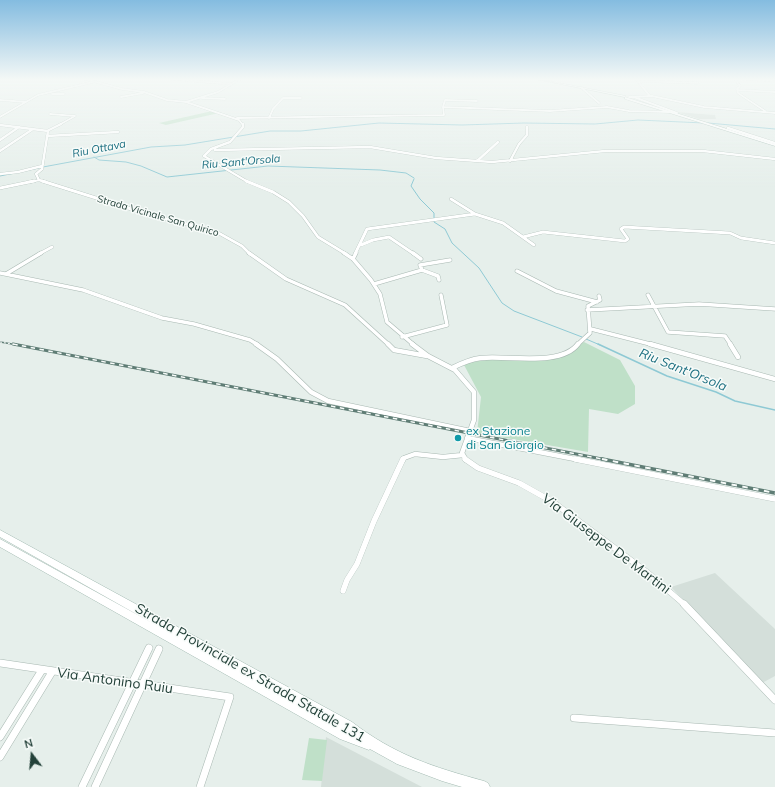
<!DOCTYPE html>
<style>
body{margin:0}
#map{position:relative;width:775px;height:787px;overflow:hidden;background:#e6efeb;font-family:Mulish,sans-serif}
canvas{display:block}
.north{position:absolute;left:12px;top:735px;width:40px;height:40px;-webkit-text-stroke:3px #f7fbf9;paint-order:stroke;rotate:344deg;font-size:11px;font-weight:700;line-height:16px;text-align:center;color:#24423a}
.north::after{content:'';display:block;margin:auto;width:14px;height:18px;background:#24423a;clip-path:polygon(50% 0,100% 100%,50% 72%,0 100%)}
</style>
<div id="map">
<canvas width="775" height="787"></canvas>
<div class="north">N</div>
</div>
<script>
const ctx = document.querySelector('canvas').getContext('2d');
ctx.lineJoin = 'round';
function fillPath(path, color) { ctx.fillStyle = color; ctx.fill(path, 'evenodd'); }
function trace(path, color, width, dash) { ctx.strokeStyle = color; ctx.lineWidth = width; ctx.lineCap = dash ? 'butt' : 'round'; ctx.setLineDash(dash || []); ctx.stroke(path); }
function write(font, color, halo, rows, align = 'center') {
  ctx.font = font + ' Mulish,sans-serif'; ctx.lineWidth = 3; ctx.setLineDash([]); ctx.textBaseline = 'middle'; ctx.strokeStyle = halo; ctx.fillStyle = color; for (const [text, x, y, turn = 0] of rows) {
    ctx.save(); ctx.translate(x, y); ctx.rotate((+turn || 0) * Math.PI / 180); ctx.textAlign = isNaN(turn) ? turn : align; if (halo) ctx.strokeText(text, 0, 0); ctx.fillText(text, 0, 0); ctx.restore();
  }
}
const built = new Path2D(`
 M676,112L715,115L716,119H699Z
 M715,573L775,629V676L762,683L671,587Z
 M326,737L422,787H321Z`);
const green = new Path2D(`
 M212,111L219,113L166,125L159,123Z
 M584,342L620,360L635,386V404L618,414L589,409L588,452L477,433L481,397L463,363L518,356L559,357Z
 M309,738L327,740L322,781L302,780Z`);
const streamFar1 = new Path2D(`
 M708,123L775,129
 M94,157L99,160L126,162L141,166L167,177L268,166L380,170L406,173L414,178
 M43,167L151,147L185,145L270,131H301L379,123L462,125L524,123L595,124L638,120L704,123
 M0,176L39,168
 M414,179L411,186L420,199L434,213V222L445,229L452,243L479,268L502,303L514,311L582,337
 M586,339L600,345`);
const stream = new Path2D(`
 M598,344L667,376L716,392L735,401L775,410`);
const streetFar6 = new Path2D(`
 M85,79L122,89L144,92L167,100L186,102L239,120L243,125
 M172,79L231,84
 M636,79L649,95
 M735,79L740,86L737,89L738,93L765,111
 M744,79L775,81
 M638,81L698,83
 M582,88L599,103
 M738,90L775,92
 M52,94H64
 M121,97L143,93
 M629,97L652,96L704,107L775,113
 M634,97L677,113
 M202,98L225,99
 M0,100L26,102
 M186,102L218,92L240,79
 M443,107L550,111L607,107L629,111L669,112
 M50,114L75,116L59,125
 M0,117L38,95L93,82
 M237,118L444,115L443,107L445,100L477,101
 M269,118L273,109L283,98H301`);
const streetFar5 = new Path2D(`
 M243,124V127L230,142L211,149L204,156L248,182
 M0,125L48,131L42,169L36,174L39,180L46,182
 M728,128L775,143
 M47,131L61,124
 M47,136L118,132
 M0,140L19,127
 M215,150L370,147L436,158L492,162L605,151H703L775,159
 M0,151L33,129
 M477,161L498,142
 M510,161L519,144L527,135V127
 M0,174L18,172L42,166
 M29,182L39,180`);
const streetFar4 = new Path2D(`
 M42,181L147,214L215,231L242,246L250,254
 M246,181L273,192L289,202L303,216L318,237L346,254
 M0,188L34,181
 M451,199L475,214
 M523,237L543,232L625,241L628,239L621,229L624,227L730,233L741,238L775,243
 M361,245L373,240L389,237L414,254
 M39,254L52,247
 M355,254L367,229L475,214L503,223L534,245`);
const streetFar3 = new Path2D(`
 M249,253L286,279L345,305L389,345
 M344,253L353,259L371,280L380,294L387,322L414,345
 M413,253L421,259
 M353,259L356,253
 M422,270L438,276L439,280
 M517,271L556,291L597,302
 M0,273L83,290L162,318L194,324L250,340L258,345
 M6,274L41,253
 M374,284L422,270L420,265L450,260
 M648,295L668,332L725,336L731,345
 M587,310L699,304L775,309
 M591,329L654,345
 M402,337L447,325L441,295
 M577,345L590,333L588,306L600,300L599,296`);
const streetFar2 = new Path2D(`
 M256,344L277,359L311,392L328,401L470,431
 M388,344L394,350L427,356
 M412,344L428,356L455,370L474,392V420L462,453L466,460
 M650,344L775,379
 M730,344L738,357
 M452,368C462,363 471,359 481,358C507,355 561,367 578,344
 M467,438L580,460
 M403,460L404,458L415,454L443,457L463,455`);
const streetFar1 = new Path2D(`
 M465,459L478,468L519,483L553,502L648,573L685,605
 M575,459L775,499
 M343,591L347,580L357,564L374,521L403,459`);
const street = new Path2D(`
 M684,604L775,700
 M0,663L230,697L200,787
 M574,718L775,733
 M0,737L42,670
 M0,757L52,672
 M82,787L149,648
 M95,787L159,649`);
const secondary = new Path2D(`
 M536,79H539L626,96L625,97Z
 M625,97L775,144V146L625,99Z
 M0,530L352,722C395,755 433,767 484,781L488,783L490,787H462L442,781L397,764L370,749L369,750L340,739L0,547V539L154,624L0,537Z`);
const railFar2 = new Path2D(`
 M0,342L18,345`);
const railFar1 = new Path2D(`
 M13,344L607,460`);
const rail = new Path2D(`
 M602,459L775,493`);
const markers = [
 [458,438,4,"#0f9aa8"]
];
const farStreetnames = [
 ["Strada Vicinale San Quirico",158,216,16]
];
const farWaternames = [
 ["Riu Ottava",99,149,-11],
 ["Riu Sant'Orsola",241,162,-5]
];
const cultureNames = [
 ["ex Stazione",466,431],
 ["di San Giorgio",466,445]
];
const waterNames = [
 ["Riu Sant'Orsola",683,370,22]
];
const nearStreetnames = [
 ["Via Giuseppe De Martini",606,544,37],
 ["Strada Provinciale ex Strada Statale 131",250,673,30],
 ["Via Antonino Ruiu",115,681,8]
];
fillPath(built, '#d4dfda');
fillPath(green, '#bfe0c8');
trace(streamFar1, '#8ec9d4', 1);
trace(stream, '#8ec9d4', 1.5);
trace(streetFar6, '#a8b8b2', 2.5);
trace(streetFar5, '#a8b8b2', 3);
trace(streetFar4, '#a8b8b2', 3.5);
trace(streetFar3, '#a8b8b2', 4.5);
trace(streetFar2, '#a8b8b2', 5.5);
trace(streetFar1, '#a8b8b2', 6);
trace(street, '#a8b8b2', 8);
trace(secondary, '#a4bbb3', 1);
trace(streetFar6, '#fff', 2);
trace(streetFar5, '#fff', 2.5);
trace(streetFar4, '#fff', 3);
trace(streetFar3, '#fff', 3.5);
trace(streetFar2, '#fff', 4.5);
trace(streetFar1, '#fff', 5.5);
trace(street, '#fff', 7);
fillPath(secondary, '#fff');
trace(railFar2, '#5f7d75', 1.5);
trace(railFar1, '#5f7d75', 3);
trace(rail, '#5f7d75', 3.5);
trace(railFar2, '#f7fbf9', 1, [2]);
trace(railFar1, '#f7fbf9', 1.5, [4.5]);
trace(rail, '#f7fbf9', 2, [5.5]);
const sky = ctx.createLinearGradient(0, 0, 0, 189);
sky.addColorStop(0, '#84bce0');
sky.addColorStop(0.42, '#f4f8f6');
sky.addColorStop(1, '#f4f8f600');
ctx.fillStyle = sky;
ctx.fillRect(0, 0, 775, 189);
for (const [x, y, r, color] of markers) { const dot = new Path2D(); dot.arc(x, y, r, 0, 2 * Math.PI); ctx.fillStyle = color; ctx.fill(dot); trace(dot, '#f7fbf9', 1.5); }
write('10px', '#24423a', '#f7fbf9', farStreetnames);
write('italic 11px', '#1c6f80', '#f7fbf9', farWaternames);
write('12px', '#0d838f', '#f7fbf9', cultureNames, 'left');
write('italic 13px', '#1c6f80', '#f7fbf9', waterNames);
write('14px', '#24423a', '#f7fbf9', nearStreetnames);
</script>
